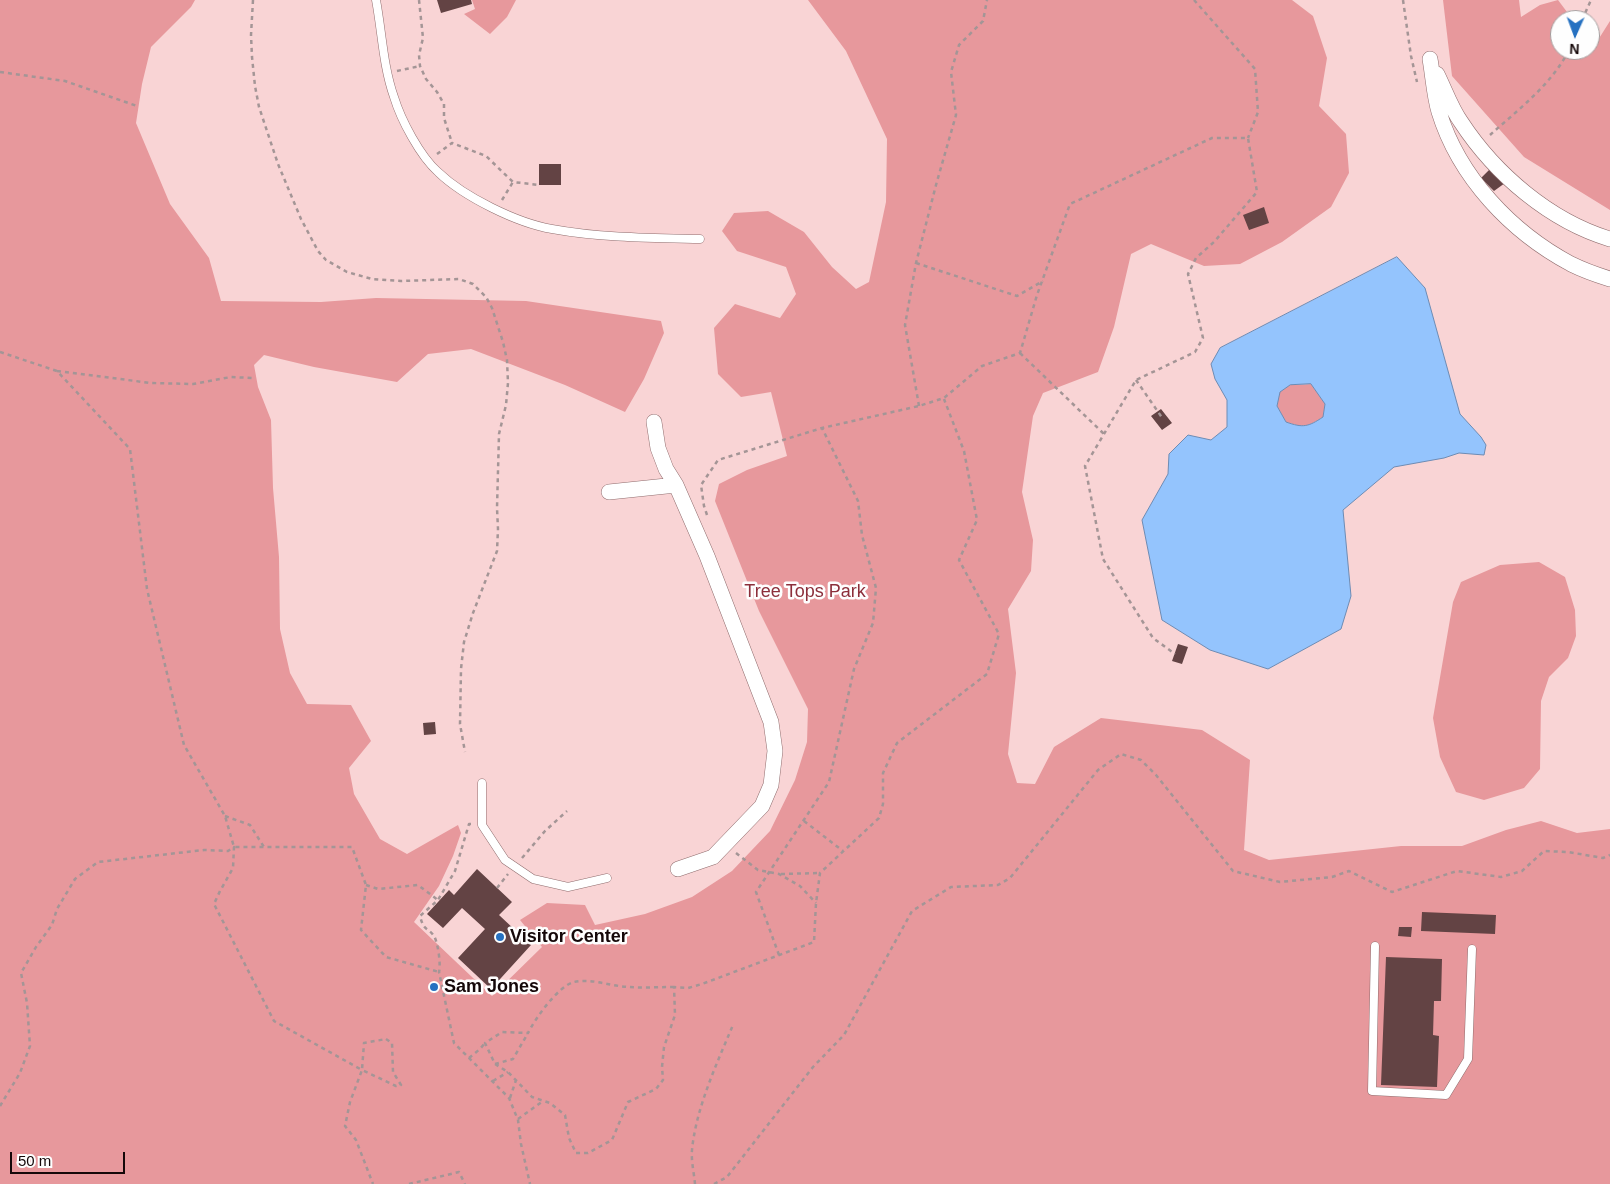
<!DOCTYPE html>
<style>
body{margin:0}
#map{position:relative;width:1610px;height:1184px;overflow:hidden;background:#fcecec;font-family:Helvetica,sans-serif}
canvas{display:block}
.north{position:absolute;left:1550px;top:10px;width:50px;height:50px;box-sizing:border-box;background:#fefefe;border:1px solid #a19c9c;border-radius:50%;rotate:182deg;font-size:14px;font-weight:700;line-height:20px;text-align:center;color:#150809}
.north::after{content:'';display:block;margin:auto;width:18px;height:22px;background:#2671c1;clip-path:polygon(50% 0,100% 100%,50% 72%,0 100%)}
.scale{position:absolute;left:10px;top:1152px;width:115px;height:22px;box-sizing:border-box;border:2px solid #150809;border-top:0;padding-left:6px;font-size:15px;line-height:18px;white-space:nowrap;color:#150809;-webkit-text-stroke:4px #fefefe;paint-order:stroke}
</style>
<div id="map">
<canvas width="1610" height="1184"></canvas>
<div class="north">N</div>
<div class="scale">50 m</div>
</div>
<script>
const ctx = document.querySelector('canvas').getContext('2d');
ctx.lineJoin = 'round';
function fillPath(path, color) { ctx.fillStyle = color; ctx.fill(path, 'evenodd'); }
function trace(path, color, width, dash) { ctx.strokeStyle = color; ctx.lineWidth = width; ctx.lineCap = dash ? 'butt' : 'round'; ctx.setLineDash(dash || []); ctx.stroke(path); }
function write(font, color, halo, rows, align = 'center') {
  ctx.font = font + ' Helvetica,sans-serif'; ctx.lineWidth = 5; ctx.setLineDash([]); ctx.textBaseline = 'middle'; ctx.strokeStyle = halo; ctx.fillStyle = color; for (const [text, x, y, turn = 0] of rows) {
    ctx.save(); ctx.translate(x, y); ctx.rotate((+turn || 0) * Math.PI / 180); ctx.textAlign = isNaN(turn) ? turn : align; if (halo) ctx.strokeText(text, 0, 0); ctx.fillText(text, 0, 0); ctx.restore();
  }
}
const green = new Path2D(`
 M0,0H1610V1184H0ZM1560,20H1590V50H1560Z`);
const forest = new Path2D(`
 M0,0H195L191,7L151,47L142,84L136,123L170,204L209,258L221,301L321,302L376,298L526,301L661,321L664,333L644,379L625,412L565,385L471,349L428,354L397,382L314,367L264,355L254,365L258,387L271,420L273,488L279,557L280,629L290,673L307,704L351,705L371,741L349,768L354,794L380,839L407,854L458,825L461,833L453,856L439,886L414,922L492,996L542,947L520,920L547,903L585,905L595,925L645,914L692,897L732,871L770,831L795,780L807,742L808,709L759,611L715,501L719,484L747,470L787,456L771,392L741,397L718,374L714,328L735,304L780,318L796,294L786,267L737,251L722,231L734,213L768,211L804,232L832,267L856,289L869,282L886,202L887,139L846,51L808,0H1292L1313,16L1327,58L1319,106L1346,134L1349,173L1331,207L1282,242L1240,264L1204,266L1151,244L1131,254L1114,327L1098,372L1043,393L1033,416L1022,492L1033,540L1031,571L1008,609L1016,673L1008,754L1017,783L1035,784L1054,747L1101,718L1202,730L1250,760L1244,850L1269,860L1401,846H1462L1506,830L1541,821L1577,833L1610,829V1184H0Z
 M472,0H516L507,17L490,34L464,14L475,9Z
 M1443,0H1519L1521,17L1540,5L1558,0L1573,20H1560V50H1590V34L1598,40L1610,21V210L1524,157L1452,76Z
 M1311,384L1325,404L1323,417C1308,427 1303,428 1286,422L1277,406L1279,392L1290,385Z
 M1539,562L1565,577L1575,610L1576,636L1568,658L1549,677L1541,701L1540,769L1524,788L1484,800L1456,792L1440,757L1433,718L1453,602L1461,582L1500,565Z`);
const water = new Path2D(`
 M1397,257L1425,288L1460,414L1481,437L1486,445L1484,455L1459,453L1444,458L1394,467L1343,510L1351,596L1341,629L1268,669L1210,650L1162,620L1142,520L1168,474L1169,454L1188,435L1211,440L1227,427V400L1215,379L1211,364L1220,348ZM1311,384L1325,404L1323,417C1308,427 1303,428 1286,422L1277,406L1280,392L1290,385Z`);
const building = new Path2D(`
 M437,0H471L472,4L441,13Z
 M539,164H561V185H539Z
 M1490,169L1505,183L1494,191L1481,178Z
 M1264,207L1269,223L1249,230L1243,215Z
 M1161,409L1172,423L1162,430L1151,416Z
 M1178,644L1188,647L1182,664L1172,661Z
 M435,722L436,734L424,735L423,723Z
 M477,869L512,902L499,915L531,945L491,989L458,958L485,929L462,908L443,928L427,914L449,890L454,895Z
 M1422,912L1496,915L1495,934L1421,931Z
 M1399,927H1412L1411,937L1398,936Z
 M1386,957L1442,959L1441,1001H1434L1433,1035L1439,1036L1437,1087L1381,1085Z`);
const path = new Path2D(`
 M253,0L251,35L252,57L255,86L259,107L278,164L301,219L318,251L326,260L347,272L372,279L401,281L459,279L473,284L486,297L492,308L503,342L507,360L508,383L506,405L499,434L497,508L498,529L497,551L473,613L464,642L461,669L460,724L465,752
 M419,0L423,38L419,55L420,66L426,79L437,92L444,104V118L452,143
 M1194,0L1255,69L1258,112L1248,138
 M1403,0L1411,56L1417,82
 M1582,20L1591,0
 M397,71L420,66
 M0,72L65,81L137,106
 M1490,135C1518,110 1552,84 1569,50
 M437,154L452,143L486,156L513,182L539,185
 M502,200L513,182
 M916,263L1017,296L1043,281
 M0,352L57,371L130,449L147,589L184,745L225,816L234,847H352L366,885L361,930L386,957L439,972
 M1020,353L1104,434
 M57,371L151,383L193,384L231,377L252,378
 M1136,380L1163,419
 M919,406L905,325L916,263L936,185L956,115L951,72L959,45L983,21L987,0
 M707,515L704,506L701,485L718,460L822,428L919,406L944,398L982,366L1020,353L1037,295L1070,204L1212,138H1248L1257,192L1214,242L1196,258L1188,274L1203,338L1195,352L1136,380L1085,466L1103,559L1153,638L1175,654
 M225,816L250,825L264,847
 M804,821L843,851
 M471,824H469L455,871L438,900L420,916C424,932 428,927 434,936C438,943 441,964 439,972L454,1043L509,1098L518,1120L521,1144L530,1184
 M736,853L758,870L779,874L800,886L816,903
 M522,858L545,831L567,811
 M781,874L820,873
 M366,885L378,889L418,885L438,900
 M497,888L508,874
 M779,955L756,892L829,782L854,669L873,623L876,588L862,535L858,501L822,428
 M674,987C659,987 643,988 628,987C610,986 591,978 574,982C558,986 535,1019 528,1033L502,1032L485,1043L495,1064L508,1072L532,1097L550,1103L565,1115L569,1138L576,1153H588L612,1140L628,1102L656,1089L663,1080L662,1067L664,1047L675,1015L674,987L688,988L702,984L814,942L816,903L820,873L879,818L883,804V773L897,743L987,674L999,634L959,560L977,520L964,451L944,399
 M386,1039L392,1043L393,1072L401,1085L396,1086L362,1070L364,1043Z
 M469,1058L480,1049L485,1043
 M495,1064L513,1059L528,1033
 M493,1081L508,1072
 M510,1098L516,1080
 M0,1106L20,1073L30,1046L27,1003L21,973L36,947L52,925L57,909L75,879L98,862L204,850L228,851L234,847L233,868L220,891L214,904L274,1021L362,1070L350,1102L345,1126L356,1140L373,1184
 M518,1119L543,1101
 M409,1184L459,1172L465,1184
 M695,1184C694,1173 691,1160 692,1150C696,1108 717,1063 733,1025
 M714,1184L727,1177L813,1067L844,1035L912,911L951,887L998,885L1010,878L1098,770L1121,754L1141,760L1156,775L1233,871L1280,882L1332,877L1349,871L1392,892L1457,871L1501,877L1522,871L1544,851L1568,852L1603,858L1610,855`);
const lane = new Path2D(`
 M376,0C382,32 383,66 394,97C401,120 420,156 438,172C464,197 517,223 552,229C601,238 651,238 700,239
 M482,783V825L505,860L533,879L568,887L607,878
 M1375,946L1372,1091L1446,1095L1468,1059L1472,949`);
const street = new Path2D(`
 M1430,59C1433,76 1434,95 1439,112C1459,177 1511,232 1571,264C1583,270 1597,275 1610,279
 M1437,74C1445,90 1451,108 1461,122C1495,174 1550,221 1610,239
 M654,422L658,448L666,469L676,485L707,556L771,722L775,751L771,785L762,806L713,857L678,869
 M609,492L676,485`);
const markers = [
 [500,937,5,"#2671c1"],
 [434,987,5,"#2671c1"]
];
const parkNames = [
 ["Tree Tops Park",805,592]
];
const poiNames = [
 ["Visitor Center",510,937],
 ["Sam Jones",444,987]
];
fillPath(green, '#f9d4d5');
fillPath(forest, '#e7989c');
fillPath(water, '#94c4fd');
trace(water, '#6e8cb4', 1);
fillPath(building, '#634344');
trace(lane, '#906d6e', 9);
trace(street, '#906d6e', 16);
trace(path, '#a49596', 2.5, [4, 4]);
trace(lane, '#fff', 8);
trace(street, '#fff', 15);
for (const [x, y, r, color] of markers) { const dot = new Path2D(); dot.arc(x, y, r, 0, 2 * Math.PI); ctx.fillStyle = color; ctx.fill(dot); trace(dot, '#fefefe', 2); }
write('18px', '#8c2f3b', '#fefefe', parkNames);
write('bold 18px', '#150809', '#fefefe', poiNames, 'left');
</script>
